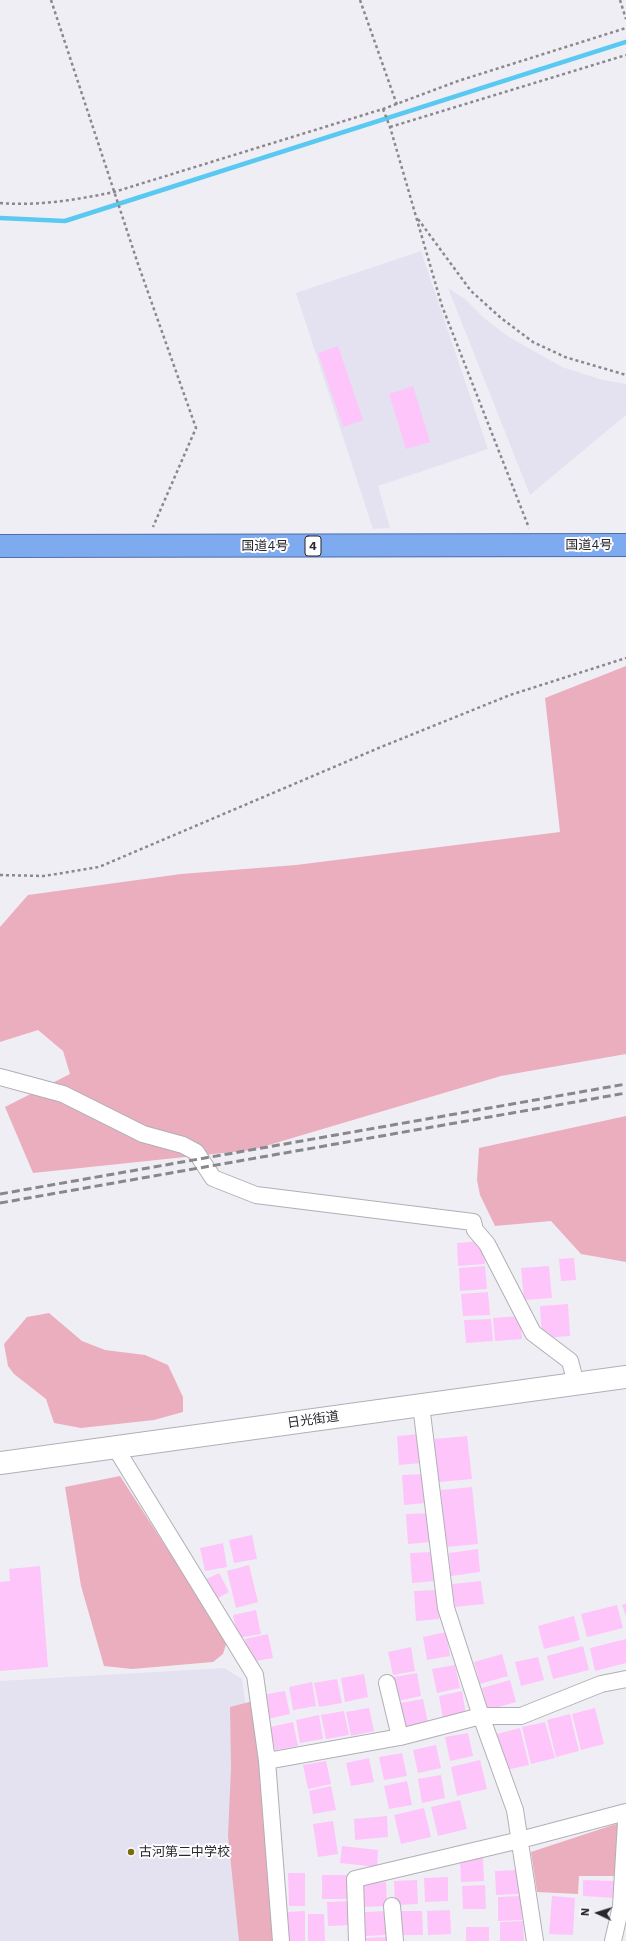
<!DOCTYPE html>
<meta charset="utf-8">
<style>
body{margin:0}
#map{position:relative;width:626px;height:1941px;overflow:hidden;background:#f0eef5;font-family:"Work Sans",sans-serif}
canvas{display:block}
.north{position:absolute;left:578px;top:1893px;width:40px;height:40px;-webkit-text-stroke:3px #fdfcff;paint-order:stroke;rotate:274deg;font-size:11px;font-weight:700;line-height:16px;text-align:center;color:#28272a}
.north::after{content:'';display:block;margin:auto;width:14px;height:18px;background:#28272a;clip-path:polygon(50% 0,100% 100%,50% 72%,0 100%)}
</style>
<div id="map">
<canvas width="626" height="1941"></canvas>
<div class="north">N</div>
</div>
<script>
const ctx = document.querySelector('canvas').getContext('2d');
ctx.lineJoin = 'round';
function fillPath(path, color) { ctx.fillStyle = color; ctx.fill(path, 'evenodd'); }
function trace(path, color, width, dash) { ctx.strokeStyle = color; ctx.lineWidth = width; ctx.lineCap = dash ? 'butt' : 'round'; ctx.setLineDash(dash || []); ctx.stroke(path); }
function write(font, color, halo, rows, align = 'center') {
  ctx.font = font + ' "Work Sans","Noto Sans JP",sans-serif'; ctx.lineWidth = 4; ctx.setLineDash([]); ctx.textBaseline = 'middle'; ctx.strokeStyle = halo; ctx.fillStyle = color; for (const [text, x, y, turn = 0] of rows) {
    ctx.save(); ctx.translate(x, y); ctx.rotate((+turn || 0) * Math.PI / 180); ctx.textAlign = isNaN(turn) ? turn : align; if (halo) ctx.strokeText(text, 0, 0); ctx.fillText(text, 0, 0); ctx.restore();
  }
}
const built = new Path2D(`
 M421,251L488,449L378,486L390,528L373,529L296,293Z
 M448,288L465,299L484,318L509,337L562,367L603,380L626,384V415L530,495Z
 M224,1668L242,1679L254,1763L268,1941H0V1681Z`);
const green = new Path2D(`
 M626,666V1054L501,1076L252,1150L33,1173L5,1107L70,1074L63,1051L38,1030L0,1042V927L28,895L181,874L296,865L560,832L545,698Z
 M626,1116V1262L581,1254L551,1221L495,1226L480,1195L477,1180L479,1148Z
 M49,1313L82,1341L105,1350L145,1355L168,1365L183,1397V1412L154,1420L81,1428L54,1423L46,1399L14,1374L8,1366L4,1344L27,1317Z
 M120,1476L227,1641L223,1654L213,1662L132,1669L104,1666L81,1586L65,1487Z
 M253,1701L266,1822L275,1941H239L228,1836L231,1768L230,1707Z
 M619,1823L617,1876H579L578,1894L537,1892L531,1852Z`);
const stream = new Path2D(`
 M0,218L65,221L626,42`);
const building = new Path2D(`
 M338,346L363,420L343,427L318,353Z
 M413,386L430,442L406,449L389,394Z
 M483,1241L485,1264L458,1266L457,1243Z
 M574,1258L576,1280L561,1281L559,1259Z
 M485,1266L487,1289L460,1291L459,1268Z
 M549,1266L552,1298L524,1300L521,1268Z
 M488,1292L490,1315L463,1316L461,1294Z
 M568,1304L570,1336L542,1338L540,1306Z
 M520,1316L522,1339L495,1341L493,1318Z
 M491,1319L493,1341L466,1343L464,1320Z
 M420,1434L422,1463L399,1465L397,1436Z
 M467,1436L472,1479L439,1482L434,1439Z
 M424,1474L426,1503L404,1505L402,1475Z
 M472,1487L478,1544L446,1547L441,1490Z
 M429,1513L431,1542L408,1544L406,1514Z
 M252,1535L257,1559L234,1563L229,1540Z
 M223,1543L227,1567L205,1571L200,1548Z
 M478,1549L480,1572L451,1576L449,1553Z
 M433,1552L435,1581L412,1583L410,1553Z
 M249,1565L258,1602L236,1608L227,1571Z
 M40,1566L48,1667L0,1671V1582L10,1581L9,1569Z
 M219,1573L229,1592L213,1601L202,1581Z
 M481,1581L484,1604L455,1607L452,1584Z
 M437,1590L439,1619L416,1621L414,1591Z
 M626,1604V1616L622,1605Z
 M617,1605L623,1628L587,1637L581,1614Z
 M256,1610L261,1634L238,1638L233,1615Z
 M574,1616L580,1640L544,1649L538,1626Z
 M446,1632L450,1656L427,1660L423,1637Z
 M268,1634L273,1658L250,1662L245,1639Z
 M626,1639V1663L595,1671L590,1648Z
 M583,1646L589,1670L553,1679L547,1656Z
 M411,1647L415,1671L393,1675L388,1652Z
 M502,1654L508,1676L480,1684L474,1662Z
 M538,1657L544,1680L521,1686L515,1662Z
 M455,1665L460,1688L437,1693L432,1669Z
 M417,1673L421,1696L398,1701L394,1677Z
 M364,1674L368,1697L345,1702L341,1678Z
 M337,1679L342,1703L319,1707L314,1683Z
 M510,1680L516,1702L488,1710L482,1688Z
 M312,1682L316,1706L293,1710L289,1687Z
 M285,1691L290,1714L267,1719L262,1695Z
 M462,1691L466,1715L443,1719L439,1696Z
 M423,1699L428,1723L405,1727L400,1703Z
 M369,1708L374,1731L351,1736L346,1712Z
 M595,1708L604,1744L581,1750L572,1714Z
 M344,1711L349,1735L326,1739L321,1715Z
 M570,1714L579,1751L556,1757L547,1720Z
 M319,1715L323,1739L300,1743L296,1720Z
 M293,1722L298,1746L275,1750L270,1727Z
 M545,1722L555,1758L531,1764L522,1727Z
 M520,1728L529,1765L506,1770L497,1734Z
 M468,1733L473,1756L450,1761L445,1737Z
 M436,1745L441,1768L418,1773L413,1750Z
 M402,1753L407,1776L384,1780L379,1757Z
 M369,1758L374,1782L351,1786L346,1763Z
 M480,1760L487,1789L457,1796L451,1767Z
 M326,1761L331,1784L308,1789L303,1765Z
 M441,1775L445,1798L422,1803L418,1779Z
 M407,1781L412,1805L389,1809L384,1786Z
 M331,1786L336,1810L313,1814L309,1791Z
 M460,1800L467,1829L438,1836L431,1807Z
 M424,1808L431,1837L401,1844L394,1815Z
 M387,1816L388,1837L355,1840L354,1819Z
 M333,1821L338,1854L318,1857L313,1824Z
 M342,1846L378,1850L377,1867L340,1863Z
 M460,1858H483L484,1881L461,1882Z
 M518,1870L519,1894L496,1895L495,1871Z
 M288,1873H305V1906H289Z
 M322,1875H350L351,1899H322Z
 M448,1877V1901L425,1902L424,1878Z
 M417,1880L418,1904L395,1905L394,1881Z
 M583,1880L615,1881L614,1898L583,1896Z
 M386,1882L387,1906L363,1907V1883Z
 M485,1885L486,1909H463L462,1886Z
 M521,1896L522,1920L498,1921V1897Z
 M552,1896L575,1898L573,1935L549,1934Z
 M350,1901L351,1925L328,1926L327,1902Z
 M450,1910L451,1934L428,1935L427,1911Z
 M305,1911V1941H288V1912Z
 M388,1911V1935L365,1936L364,1912Z
 M399,1911H422L423,1935H399Z
 M308,1914H324L325,1941H308Z
 M523,1921L524,1941H500V1922Z
 M466,1927H489V1941H466Z
 M389,1937V1941H366L365,1938Z`);
const path = new Path2D(`
 M51,0L138,264L196,428L153,527
 M360,0L397,105
 M620,0L626,19
 M383,109L390,127L442,306L529,528
 M390,127L626,55
 M0,203C39,206 76,200 114,192L383,109L458,81L626,28
 M418,219L471,291L501,318L533,342L565,357L626,375
 M0,875L44,876L99,867L381,747L510,695L626,658`);
const minor = new Path2D(`
 M0,1077L63,1094L143,1134L183,1145L196,1152L213,1178L256,1195L473,1222L475,1230L487,1244L533,1333L570,1361L576,1384
 M421,1405L446,1608L481,1716H521L601,1684L626,1679
 M115,1447L255,1675L267,1761L281,1941
 M387,1683L400,1737L481,1716L515,1810L535,1941
 M267,1761L400,1737
 M392,1906L395,1941
 M357,1941L355,1879L520,1840L626,1812
 M613,1941L621,1906L626,1822`);
const secondary = new Path2D(`
 M0,1463L626,1377`);
const trunk = new Path2D(`
 M0,546L626,545`);
const rail = new Path2D(`
 M0,1194L626,1084
 M0,1203L626,1093`);
const markers = [
 [131,1852,4,"#766e0d"]
];
const shields = [
 [313,546,16]
];
const shieldNames = [
 ["4",313,546]
];
const streetNames = [
 ["国道4号",589,545],
 ["国道4号",265,546],
 ["日光街道",313,1420,-8]
];
const poiNames = [
 ["古河第二中学校",139,1852]
];
fillPath(built, '#e4e2f0');
fillPath(green, '#ebaebe');
trace(stream, '#59c9f2', 4.5);
fillPath(building, '#fdc5fa');
trace(minor, '#b0afb5', 18);
trace(secondary, '#b0afb5', 24);
trace(trunk, '#4b6ea9', 24);
trace(path, '#8a888d', 2.5, [3, 3]);
trace(minor, '#fff', 16);
trace(secondary, '#fff', 22);
trace(trunk, '#7eaaf0', 22);
trace(rail, '#88878c', 3, [8, 4]);
for (const [x, y, r, color] of markers) { const dot = new Path2D(); dot.arc(x, y, r, 0, 2 * Math.PI); ctx.fillStyle = color; ctx.fill(dot); trace(dot, '#fdfcff', 1.5); }
for (const [x, y, w] of shields) { const box = new Path2D(); box.roundRect(x - w / 2, y - 10, w, 20, 3); ctx.fillStyle = '#fdfcff'; ctx.fill(box); trace(box, '#28272a', 1); }
write('bold 12px', '#28272a', null, shieldNames);
write('13px', '#28272a', '#fdfcff', streetNames);
write('13px', '#28272a', '#fdfcff', poiNames, 'left');
</script>
